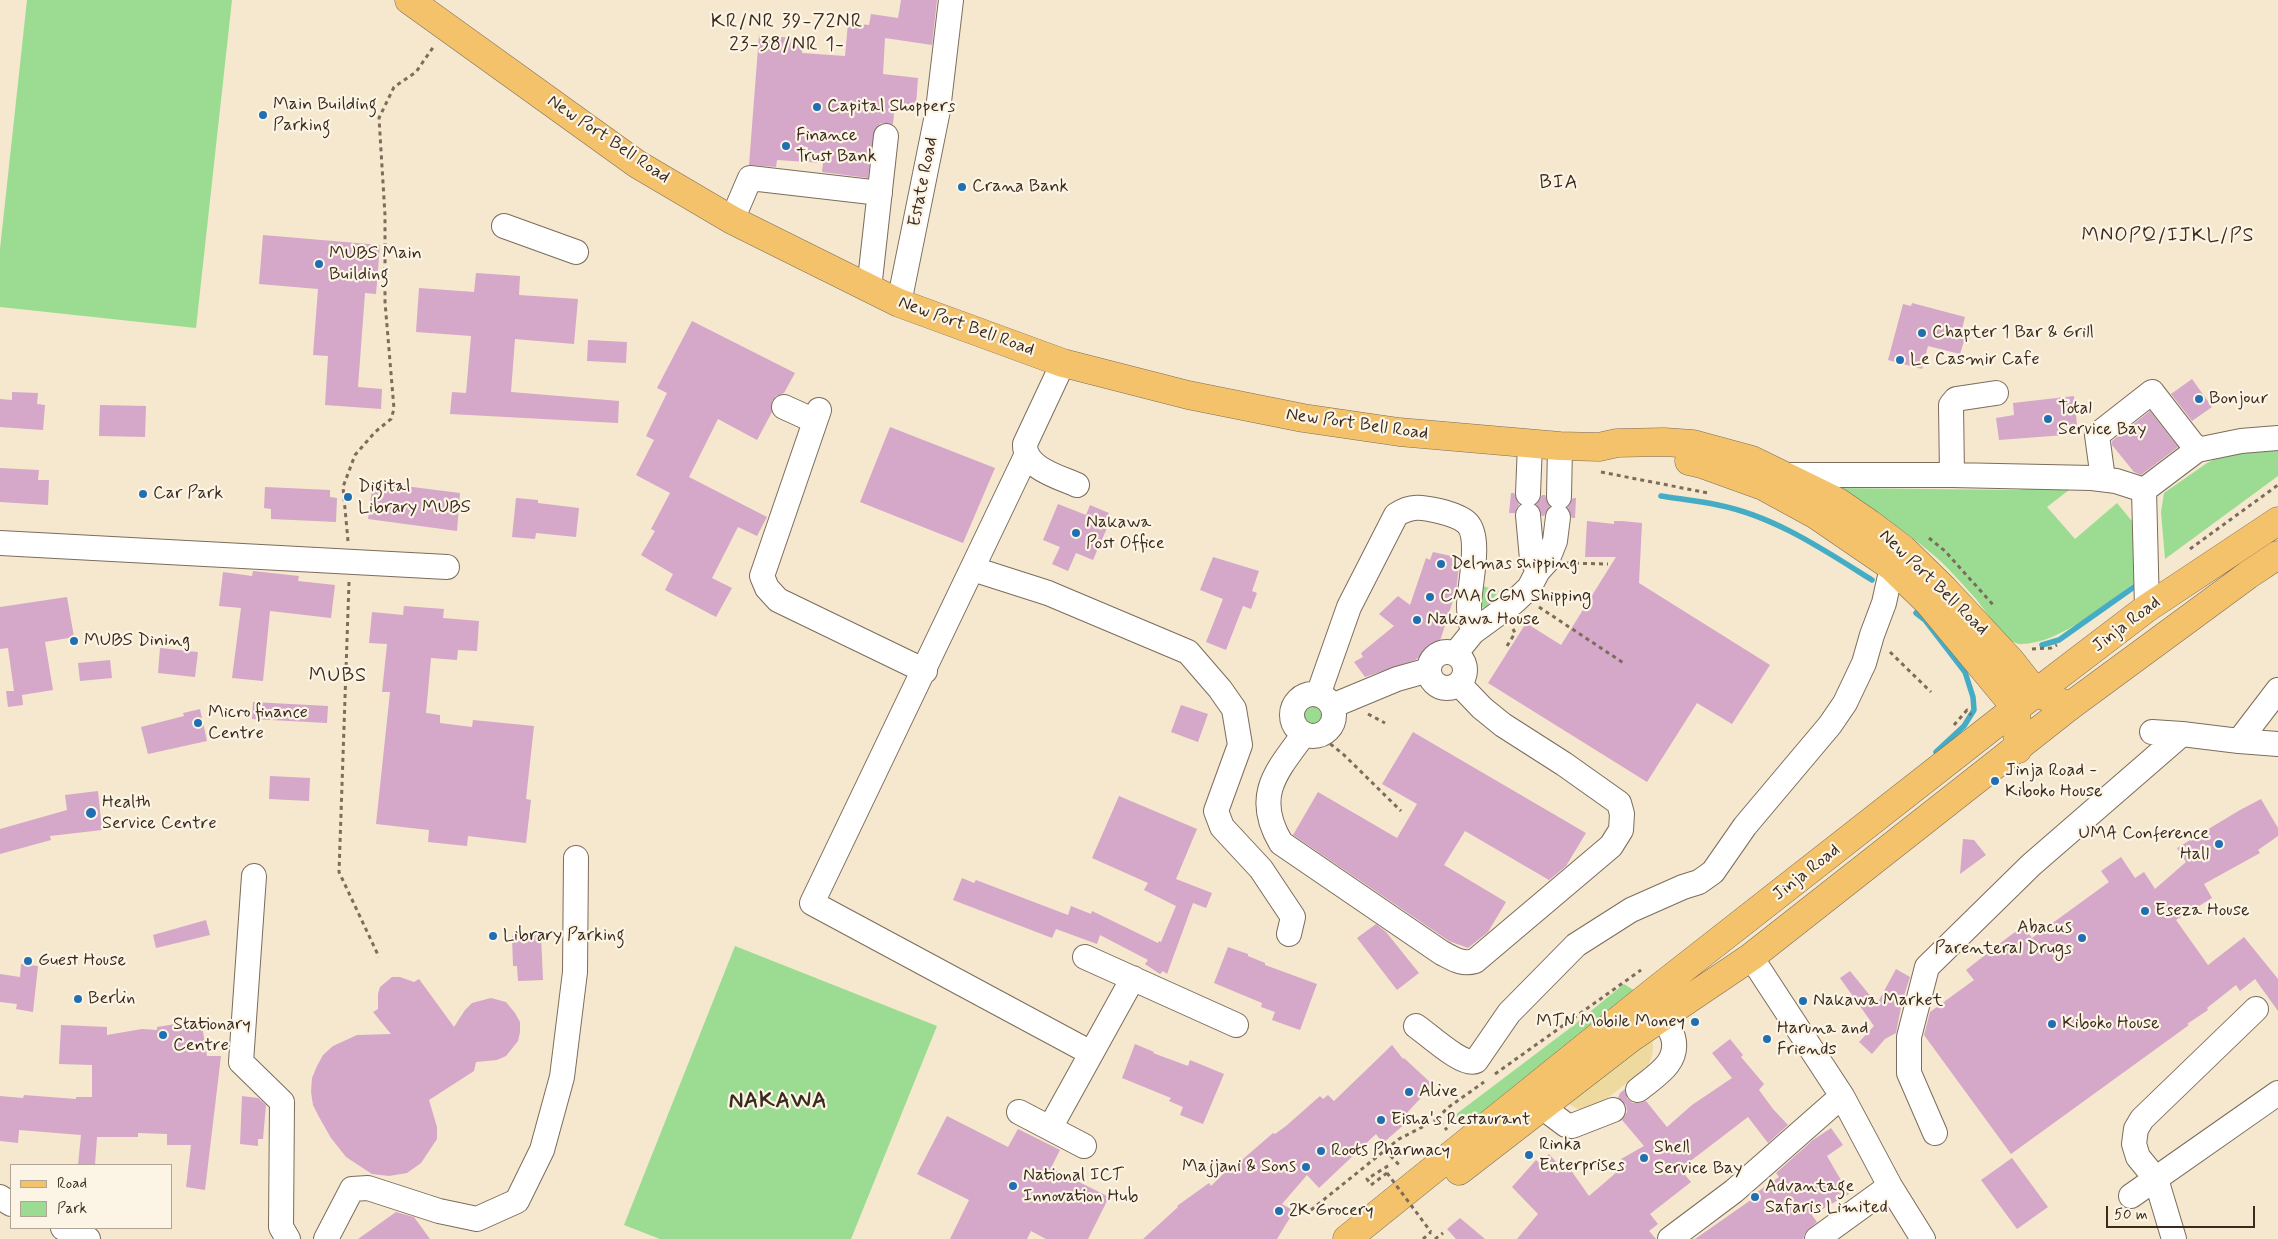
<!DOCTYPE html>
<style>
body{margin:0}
#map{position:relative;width:2278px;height:1239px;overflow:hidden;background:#f5e8ce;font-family:Mynerve,sans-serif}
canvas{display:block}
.legend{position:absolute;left:10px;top:1164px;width:162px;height:65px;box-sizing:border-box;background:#fcf5e5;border:1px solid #afa495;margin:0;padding:6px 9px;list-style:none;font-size:15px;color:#3b2a1e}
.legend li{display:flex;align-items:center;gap:10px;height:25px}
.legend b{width:25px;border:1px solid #afa495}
.scale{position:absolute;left:2106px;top:1206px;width:149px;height:22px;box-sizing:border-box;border:2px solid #3b2a1e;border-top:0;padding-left:6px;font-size:15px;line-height:18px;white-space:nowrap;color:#3b2a1e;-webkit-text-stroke:4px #fcf5e5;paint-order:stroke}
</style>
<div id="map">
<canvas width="2278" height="1239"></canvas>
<ul class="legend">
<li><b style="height:6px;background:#f3c26a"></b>Road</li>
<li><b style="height:14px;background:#9bdc92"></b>Park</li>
</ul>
<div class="scale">50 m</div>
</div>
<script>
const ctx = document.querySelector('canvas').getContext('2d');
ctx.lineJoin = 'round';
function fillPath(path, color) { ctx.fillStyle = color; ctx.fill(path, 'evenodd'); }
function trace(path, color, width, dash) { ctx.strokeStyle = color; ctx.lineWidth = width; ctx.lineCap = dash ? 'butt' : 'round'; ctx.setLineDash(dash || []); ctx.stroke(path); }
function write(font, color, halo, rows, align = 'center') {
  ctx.font = font + ' Mynerve,sans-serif'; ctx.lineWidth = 4.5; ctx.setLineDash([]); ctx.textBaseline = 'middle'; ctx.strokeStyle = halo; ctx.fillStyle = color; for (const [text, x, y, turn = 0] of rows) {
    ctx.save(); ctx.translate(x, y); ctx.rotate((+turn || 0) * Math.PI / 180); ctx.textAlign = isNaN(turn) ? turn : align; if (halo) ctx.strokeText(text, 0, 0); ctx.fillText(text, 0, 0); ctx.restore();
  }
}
const green = new Path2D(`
 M27,0H232L196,328L0,307V249Z
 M2278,449V476L2165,559L2161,512L2164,493L2207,463L2227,453Z
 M2078,483L2047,507L2075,539L2117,503L2136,526L2140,579C2108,601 2061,644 2021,644C2005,644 1986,611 1976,599C1962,584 1947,566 1931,553C1902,528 1870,508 1837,488L2018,490Z
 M1483,586L1499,591L1490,603L1484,608L1476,603Z
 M1302 714a11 11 0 1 1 22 0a11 11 0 1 1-22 0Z
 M735,946L937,1026L851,1239H660L624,1225Z
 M1624,984L1640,994L1465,1130L1455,1115L1570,1028Z`);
const sand = new Path2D(`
 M1651,1035C1654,1047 1654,1054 1648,1066C1637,1074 1601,1105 1591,1109C1581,1112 1573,1108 1566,1101Z`);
const stream = new Path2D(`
 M1661,496C1680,499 1699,501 1718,505C1774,516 1824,550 1872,580
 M1916,613L1925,620L1965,672L1973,697L1974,710L1964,726L1936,752
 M2042,645L2059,640L2141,582`);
const building = new Path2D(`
 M901,0H937L932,45L885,38L883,74L918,78L916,105L895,103L893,124L881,123L875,128L868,178L822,172L823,163L777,160L776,167L749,165L759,35L803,39L802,53L845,56L848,23L869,25L871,14L898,18Z
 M263,235L380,245L376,294L365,293L358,387L382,389L381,409L325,405L328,356L313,355L318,289L259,284Z
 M476,273L520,276L519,295L578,299L574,344L515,339L511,392L619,401L618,423L450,414L452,392L466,393L471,336L416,332L419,288L474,292Z
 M1912,303L1965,317L1960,337L1965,338L1960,354L1928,346L1922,369L1888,360L1903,304L1911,306Z
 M692,321L795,373L784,393L776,396L772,401V412L757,440L718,419L689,477L767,517L757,536L738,527L712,578L732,588L716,617L665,590L673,574L641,555L655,531L651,529L670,493L636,475L654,440L646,436L667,393L657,388Z
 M588,340L627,342L626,363L587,361Z
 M2192,379L2212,407L2192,421L2171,394Z
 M12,392L38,393L37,404L45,405L43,430L0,427V399L12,400Z
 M2074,396L2078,434L1999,440L1996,418L2014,415L2013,403Z
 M100,405L146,406L145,437L99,436Z
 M2150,411L2178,447L2141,475L2134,472L2112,445V441Z
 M890,427L995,468L963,543L860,502Z
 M0,468L39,470L38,480H49L48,505L0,502Z
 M373,482L460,493L457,531L368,519Z
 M265,487L330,490V497L337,498L336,522L271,519V509L264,508Z
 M1511,493H1514L1519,504L1515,513H1509Z
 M1542,495H1545L1550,507L1544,516H1542L1536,505Z
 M516,498L538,500V503L579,508L576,537L536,533L535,539L512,537Z
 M1573,498H1576L1575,518H1572L1567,507Z
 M1058,504L1086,515L1090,505L1109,513L1103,527L1107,528L1093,560L1076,553L1068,571L1052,564L1060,547L1043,540Z
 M1587,521L1614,524V521H1622L1642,523L1639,583L1770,665L1732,724L1697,703L1647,782L1488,683L1526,623L1561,645L1616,557H1585Z
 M1433,552L1460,558L1456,591L1441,638L1435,646L1415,660L1365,677L1354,662L1363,657L1361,653L1394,626L1379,614L1398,596L1410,605L1426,558L1430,560Z
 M1213,557L1259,571L1252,591L1257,593L1251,609L1243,606L1226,650L1206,642L1223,599L1200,590Z
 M253,571L299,576L298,581L335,585L331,618L270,611L263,681L232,678L241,608L219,606L223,572L252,576Z
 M67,597L74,637L45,642L53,690L22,695L23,705L8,707L6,691H14L8,648L0,649V607Z
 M404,606L444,609L443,618L479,621L477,651L458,650L457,660L431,658L426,713L440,715V723L472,727L473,720L534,726L526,799L531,800L526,843L468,836L467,846L428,842L429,830L376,824L390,692H382L387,644L369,643L372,612L403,615Z
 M160,648L198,652L195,677L158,673Z
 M110,660L112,678L80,681L78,663Z
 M253,702L328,706L327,723L252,719Z
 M1181,705L1208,714L1198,742L1171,732Z
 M200,709L207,741L148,754L141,727L184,716L183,713Z
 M1413,732L1586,833L1566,866L1549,880L1465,831L1444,865L1506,902L1488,932L1468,948L1449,941L1293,835L1318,792L1397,838L1417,804L1382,784Z
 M270,776L310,778L309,801L269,799Z
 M98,791L102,830L50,836L51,840L0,854V829L67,810L65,795Z
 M1119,796L1197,829L1176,879L1212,893L1206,908L1193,903L1167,974L1163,971L1160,974L1145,964L1148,960L1100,935L1097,944L1056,929L1052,938L953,900L962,878L974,883L976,880L1068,915L1071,906L1091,914L1092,911L1158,943L1159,941L1161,942L1176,906L1144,890L1148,883L1092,858Z
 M2261,799L2278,828V836L2258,850L2260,853L2204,884L2212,898L2176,920L2208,965L2244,937L2278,979V1011L2255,979L2240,991L2236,985L2207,1008L2208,1010L2187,1024L2189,1025L2011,1154L1924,1035L1930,1012L1974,980L1966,970L1999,944L2023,926L2032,938L2109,882L2101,871L2121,857L2135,878L2144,872L2155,889L2186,862L2177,848L2240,810Z
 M1963,839L1974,840L1986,855L1960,874Z
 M206,920L210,935L156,948L153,935Z
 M1376,924L1386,932L1419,973L1397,990L1357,938Z
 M541,935L543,980L518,981L517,966H513L512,936Z
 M1228,947L1248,954V956L1265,963V965L1317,984L1300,1030L1272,1020L1275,1012L1261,1007L1262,1003L1214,983Z
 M21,964L38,966L33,1012L16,1009L17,1004L0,1002V974L20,977Z
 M1896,969L1910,977L1902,1002L1896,1033L1885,1039L1872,1054L1859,1042L1874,1026L1840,978L1850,971L1877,1004Z
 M392,977H400L414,982L419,979L454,1027L465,1010L472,1003L491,998L506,1002L515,1013L520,1022V1032L518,1041L506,1056L497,1060L476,1062L474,1071L429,1100L437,1127V1139L421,1163L407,1173L389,1176L372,1174L346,1157L331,1138L319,1117L313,1105L311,1092L312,1078L317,1066L323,1055L333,1046L357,1035L391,1034L373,1012L378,1009V994L380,987Z
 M201,1020L207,1056H221L205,1190L186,1187L191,1145H167V1134L138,1133V1137H97L95,1165H78L81,1135L19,1130L18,1143L0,1141V1096L23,1098L24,1095L76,1099V1097H92V1065L59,1064L61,1025L107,1027V1035L142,1029L157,1030V1027Z
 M1730,1039L1743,1055L1741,1057L1764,1084L1759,1090L1773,1109L1788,1125L1790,1123L1768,1143L1748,1117L1680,1169L1691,1182L1650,1214L1658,1224L1649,1231L1656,1239H1517L1538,1214L1512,1187L1536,1160L1539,1163L1549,1154L1566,1173L1570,1169L1589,1196L1625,1165L1621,1159L1644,1146L1622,1120L1627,1112L1626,1105L1618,1098L1620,1093L1625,1089L1627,1098L1633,1103H1640L1646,1101L1667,1127L1692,1105L1732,1078L1712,1053Z
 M1135,1044L1154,1052L1153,1053L1188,1066L1190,1060L1224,1074L1203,1124L1180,1115L1183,1107L1169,1101L1171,1098L1122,1078Z
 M1392,1045L1403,1059L1404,1058L1433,1085L1403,1117L1407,1122L1383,1143L1376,1134L1319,1188L1307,1175L1282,1204L1294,1211L1277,1239H1143L1178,1207L1177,1206L1209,1183L1211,1186L1233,1164L1235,1166L1273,1133L1275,1134L1286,1126L1320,1096L1323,1099L1328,1095L1334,1101Z
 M242,1096L258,1098L266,1105L263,1139H258V1146L240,1144Z
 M947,1116L1008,1147L1018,1129L1060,1150L1051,1168L1109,1197L1088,1239H1046L1031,1231L1027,1239H950L969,1200L917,1174Z
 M1831,1128L1843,1145L1827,1156L1849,1194L1812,1215L1817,1222L1805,1233L1803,1239H1695L1758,1195L1756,1193L1779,1177L1776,1173L1813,1140Z
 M2012,1158L2048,1207L2017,1229L1981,1180Z
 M396,1212L414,1217L430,1239H358Z
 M1460,1218L1485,1239H1456L1447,1229Z`);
const path = new Path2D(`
 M1601,472L1708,493
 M1929,538L1945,551L1995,607
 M348,541L343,487L355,455L375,432L391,419L394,409L385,302V215L379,118L394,87L416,72L434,46
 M2190,549L2278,485
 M1567,563L1608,564
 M349,582L339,872L379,957
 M1539,607L1625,664
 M1507,646L1515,633L1513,629
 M2032,649L2051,648L2057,645
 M1890,652L1931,692
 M1368,714L1385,723
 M1954,725L1967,710L1971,715
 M1324,739L1343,754L1401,811
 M1495,1074L1641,970
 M1438,1119L1446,1109L1484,1082
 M1385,1150L1401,1167
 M1387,1173L1371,1185L1367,1179L1391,1164
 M1311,1210L1399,1139L1438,1119L1447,1130
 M1423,1239L1431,1232
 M1435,1239L1443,1233`);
const minor = new Path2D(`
 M732,220L750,178L880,193
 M504,226L576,252
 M869,289L886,136
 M899,303L938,110L951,0
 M1063,363L1025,444C1024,468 1059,477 1077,485
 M784,407L815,421
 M819,410L762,576L767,588L778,600L925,671
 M1026,456L812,903L1091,1053
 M1785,475H1952L2092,478L2116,481L2144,490L2197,450L2241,441L2278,438
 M1952,475L1951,405L1956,399L1996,393
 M2103,479L2097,435L2152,392L2197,450
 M2144,490L2147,608
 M1528,494L1530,444
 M1559,497L1560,446
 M1528,515L1532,559L1538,571
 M0,543L447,567
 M973,569L1048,593L1188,652L1220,689L1234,709L1240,745L1216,811L1222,827L1261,869L1293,917L1289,934
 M1429 670a18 18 0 1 1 36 0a18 18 0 1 1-36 0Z
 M1455,654L1473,632L1514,602L1529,588L1538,571L1547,561L1555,541L1558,517
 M2278,690L2239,741L2278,744
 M1292 715a21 21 0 1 1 42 0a21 21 0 1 1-42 0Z
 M1318,695L1349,607L1396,515C1411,505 1422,507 1439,511C1447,513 1461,517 1467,523C1482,538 1469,586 1469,606C1469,615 1471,624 1473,632
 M1332,706L1397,679L1429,670
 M2152,732L2182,734
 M1304,734C1276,772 1253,796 1281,843L1442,953C1454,959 1462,965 1475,961L1611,846L1621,830L1622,814L1619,803L1564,764L1503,725L1482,708L1459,684
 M254,876L241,1062L282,1102L281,1227L288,1239
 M1085,957L1236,1025
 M1751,957L1842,1096L1890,1186L1923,1239
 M1416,1026C1428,1034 1464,1068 1476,1061L1509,1013L1576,945L1631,910L1683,887L1699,882L1713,872L1745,826L1830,725L1845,703L1864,663L1872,635L1884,603L1892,567
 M1638,1090C1655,1076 1680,1063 1673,1037C1671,1030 1665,1022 1661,1016
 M1542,1107L1566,1125L1572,1126L1613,1110
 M1019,1112L1084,1146
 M1050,1128L1133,978
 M1935,1133L1909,1073V1037L1927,967L2031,865L2182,734L2239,741
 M2131,1196L2278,1093
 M0,1197L11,1204
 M63,1228L88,1239
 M326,1239L352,1189L368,1188L439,1211L477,1219L517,1201L542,1150L562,1077L575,972L576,858
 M1670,1239L1734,1191L1842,1096
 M1817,1239L1890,1186
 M2174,1239L2156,1179L2138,1157L2134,1144L2136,1129L2142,1119L2256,1009`);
const major = new Path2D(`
 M409,0L637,164L732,220L899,303L1063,363L1188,395L1303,418L1399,432L1560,446L1599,447L1617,443L1664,442L1693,444L1752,460L1838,502L1870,524L1903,549L1944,589L2010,660L2036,693L2070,706
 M1689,461L1702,464L1763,486L1816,515L1892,567L1929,603L2016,708L2018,749`);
const highway = new Path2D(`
 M1459,1171L1631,1038L1751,957L2070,706L2248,575L2278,555
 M1347,1239L1656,990L2016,708L2147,608L2278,521`);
const pathBridge = new Path2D(`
 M1387,1173L1431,1232`);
const markers = [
 [817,107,5,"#1f6fb2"],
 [263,115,5,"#1f6fb2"],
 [786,146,5,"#1f6fb2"],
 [962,187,5,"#1f6fb2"],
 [319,264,5,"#1f6fb2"],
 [1922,333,5,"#1f6fb2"],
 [1900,360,5,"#1f6fb2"],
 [2199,399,5,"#1f6fb2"],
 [2048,419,5,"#1f6fb2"],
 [143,494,5,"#1f6fb2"],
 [348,497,5,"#1f6fb2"],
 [1076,533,5,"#1f6fb2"],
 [1441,564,5,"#1f6fb2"],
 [1430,597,5,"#1f6fb2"],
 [1417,620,5,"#1f6fb2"],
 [74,641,5,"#1f6fb2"],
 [198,723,5,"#1f6fb2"],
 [1995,781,5,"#1f6fb2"],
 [91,813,6,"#1f6fb2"],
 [2219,844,5,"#1f6fb2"],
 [2145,911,5,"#1f6fb2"],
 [493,936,5,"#1f6fb2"],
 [2082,938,5,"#1f6fb2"],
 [28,961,5,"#1f6fb2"],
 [78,999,5,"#1f6fb2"],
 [1803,1001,5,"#1f6fb2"],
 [1695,1022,5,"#1f6fb2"],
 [2052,1024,5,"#1f6fb2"],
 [163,1035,5,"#1f6fb2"],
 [1767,1039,5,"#1f6fb2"],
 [1409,1092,5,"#1f6fb2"],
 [1381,1120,5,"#1f6fb2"],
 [1321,1151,5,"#1f6fb2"],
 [1529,1155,5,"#1f6fb2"],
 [1644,1158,5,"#1f6fb2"],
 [1306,1167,5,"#1f6fb2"],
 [1013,1186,5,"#1f6fb2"],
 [1755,1197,5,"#1f6fb2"],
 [1279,1211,5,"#1f6fb2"]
];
const poiNames = [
 ["Main Building",273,105],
 ["Parking",273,126],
 ["Capital Shoppers",827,107],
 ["Finance",796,136],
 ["Trust Bank",796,157],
 ["Crana Bank",972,187],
 ["MUBS Main",329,254],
 ["Building",329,275],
 ["Chapter 1 Bar & Grill",1932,333],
 ["Le Casmir Cafe",1910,360],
 ["Bonjour",2209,399],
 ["Total",2058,409],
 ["Service Bay",2058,430],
 ["Digital",358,487],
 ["Library MUBS",358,508],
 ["Car Park",153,494],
 ["Nakawa",1086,523],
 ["Post Office",1086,544],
 ["Delmas shipping",1451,564],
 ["CMA CGM Shipping",1440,597],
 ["Nakawa House",1427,620],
 ["MUBS Dining",84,641],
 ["Micro finance",208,713],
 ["Centre",208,734],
 ["Jinja Road -",2005,771],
 ["Kiboko House",2005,792],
 ["Health",102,803],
 ["Service Centre",102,824],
 ["UMA Conference",2209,834,"right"],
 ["Hall",2209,855,"right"],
 ["Eseza House",2155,911],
 ["Abacus",2072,928,"right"],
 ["Parenteral Drugs",2072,949,"right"],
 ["Library Parking",503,936],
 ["Guest House",38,961],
 ["Berlin",88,999],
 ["Nakawa Market",1813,1001],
 ["MTN Mobile Money",1685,1022,"right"],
 ["Kiboko House",2062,1024],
 ["Stationary",173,1025],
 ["Centre",173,1046],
 ["Haruna and",1777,1029],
 ["Friends",1777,1050],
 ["Alive",1419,1092],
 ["Eisha's Restaurant",1391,1120],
 ["Rinka",1539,1145],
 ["Enterprises",1539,1166],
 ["Shell",1654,1148],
 ["Service Bay",1654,1169],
 ["Roots Pharmacy",1331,1151],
 ["Majjani & Sons",1296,1167,"right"],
 ["National ICT",1023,1176],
 ["Innovation Hub",1023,1197],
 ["Advantage",1765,1187],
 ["Safaris Limited",1765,1208],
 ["2K Grocery",1289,1211]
];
const streetNames = [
 ["New Port Bell Road",608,140,34],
 ["Estate Road",924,182,-79],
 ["New Port Bell Road",966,327,20],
 ["New Port Bell Road",1357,425,8],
 ["New Port Bell Road",1933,583,44],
 ["Jinja Road",2127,625,-37],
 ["Jinja Road",1807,873,-38]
];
const quarterNames = [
 ["KR/NR 39-72NR",787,23],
 ["23-38/NR 1-",787,46],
 ["BIA",1559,184],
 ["MNOPQ/IJKL/PS",2168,237],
 ["MUBS",338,677]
];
const districtNames = [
 ["NAKAWA",778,1102]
];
fillPath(green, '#9bdc92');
fillPath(sand, '#eeda9e');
trace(stream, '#45acc5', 5.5);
fillPath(building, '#d5a7c9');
trace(minor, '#7c6c5c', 26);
trace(major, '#7c6c5c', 29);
trace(highway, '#7c6c5c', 29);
trace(path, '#7c6c5c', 3, [4, 4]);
trace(minor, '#fff', 24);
trace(major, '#f3c26a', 28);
trace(highway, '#f3c26a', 28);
trace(pathBridge, '#7c6c5c', 3, [4, 4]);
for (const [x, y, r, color] of markers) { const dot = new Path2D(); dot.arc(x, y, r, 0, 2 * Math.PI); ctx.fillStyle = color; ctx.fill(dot); trace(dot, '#fcf5e5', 2); }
write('18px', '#3b2a1e', '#fcf5e5', poiNames, 'left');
write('18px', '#3b2a1e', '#fcf5e5', streetNames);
ctx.letterSpacing = '1px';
write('20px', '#3b2a1e', '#fcf5e5', quarterNames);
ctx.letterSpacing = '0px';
ctx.letterSpacing = '1px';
write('bold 22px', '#3b2a1e', '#fcf5e5', districtNames);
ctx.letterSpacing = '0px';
</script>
